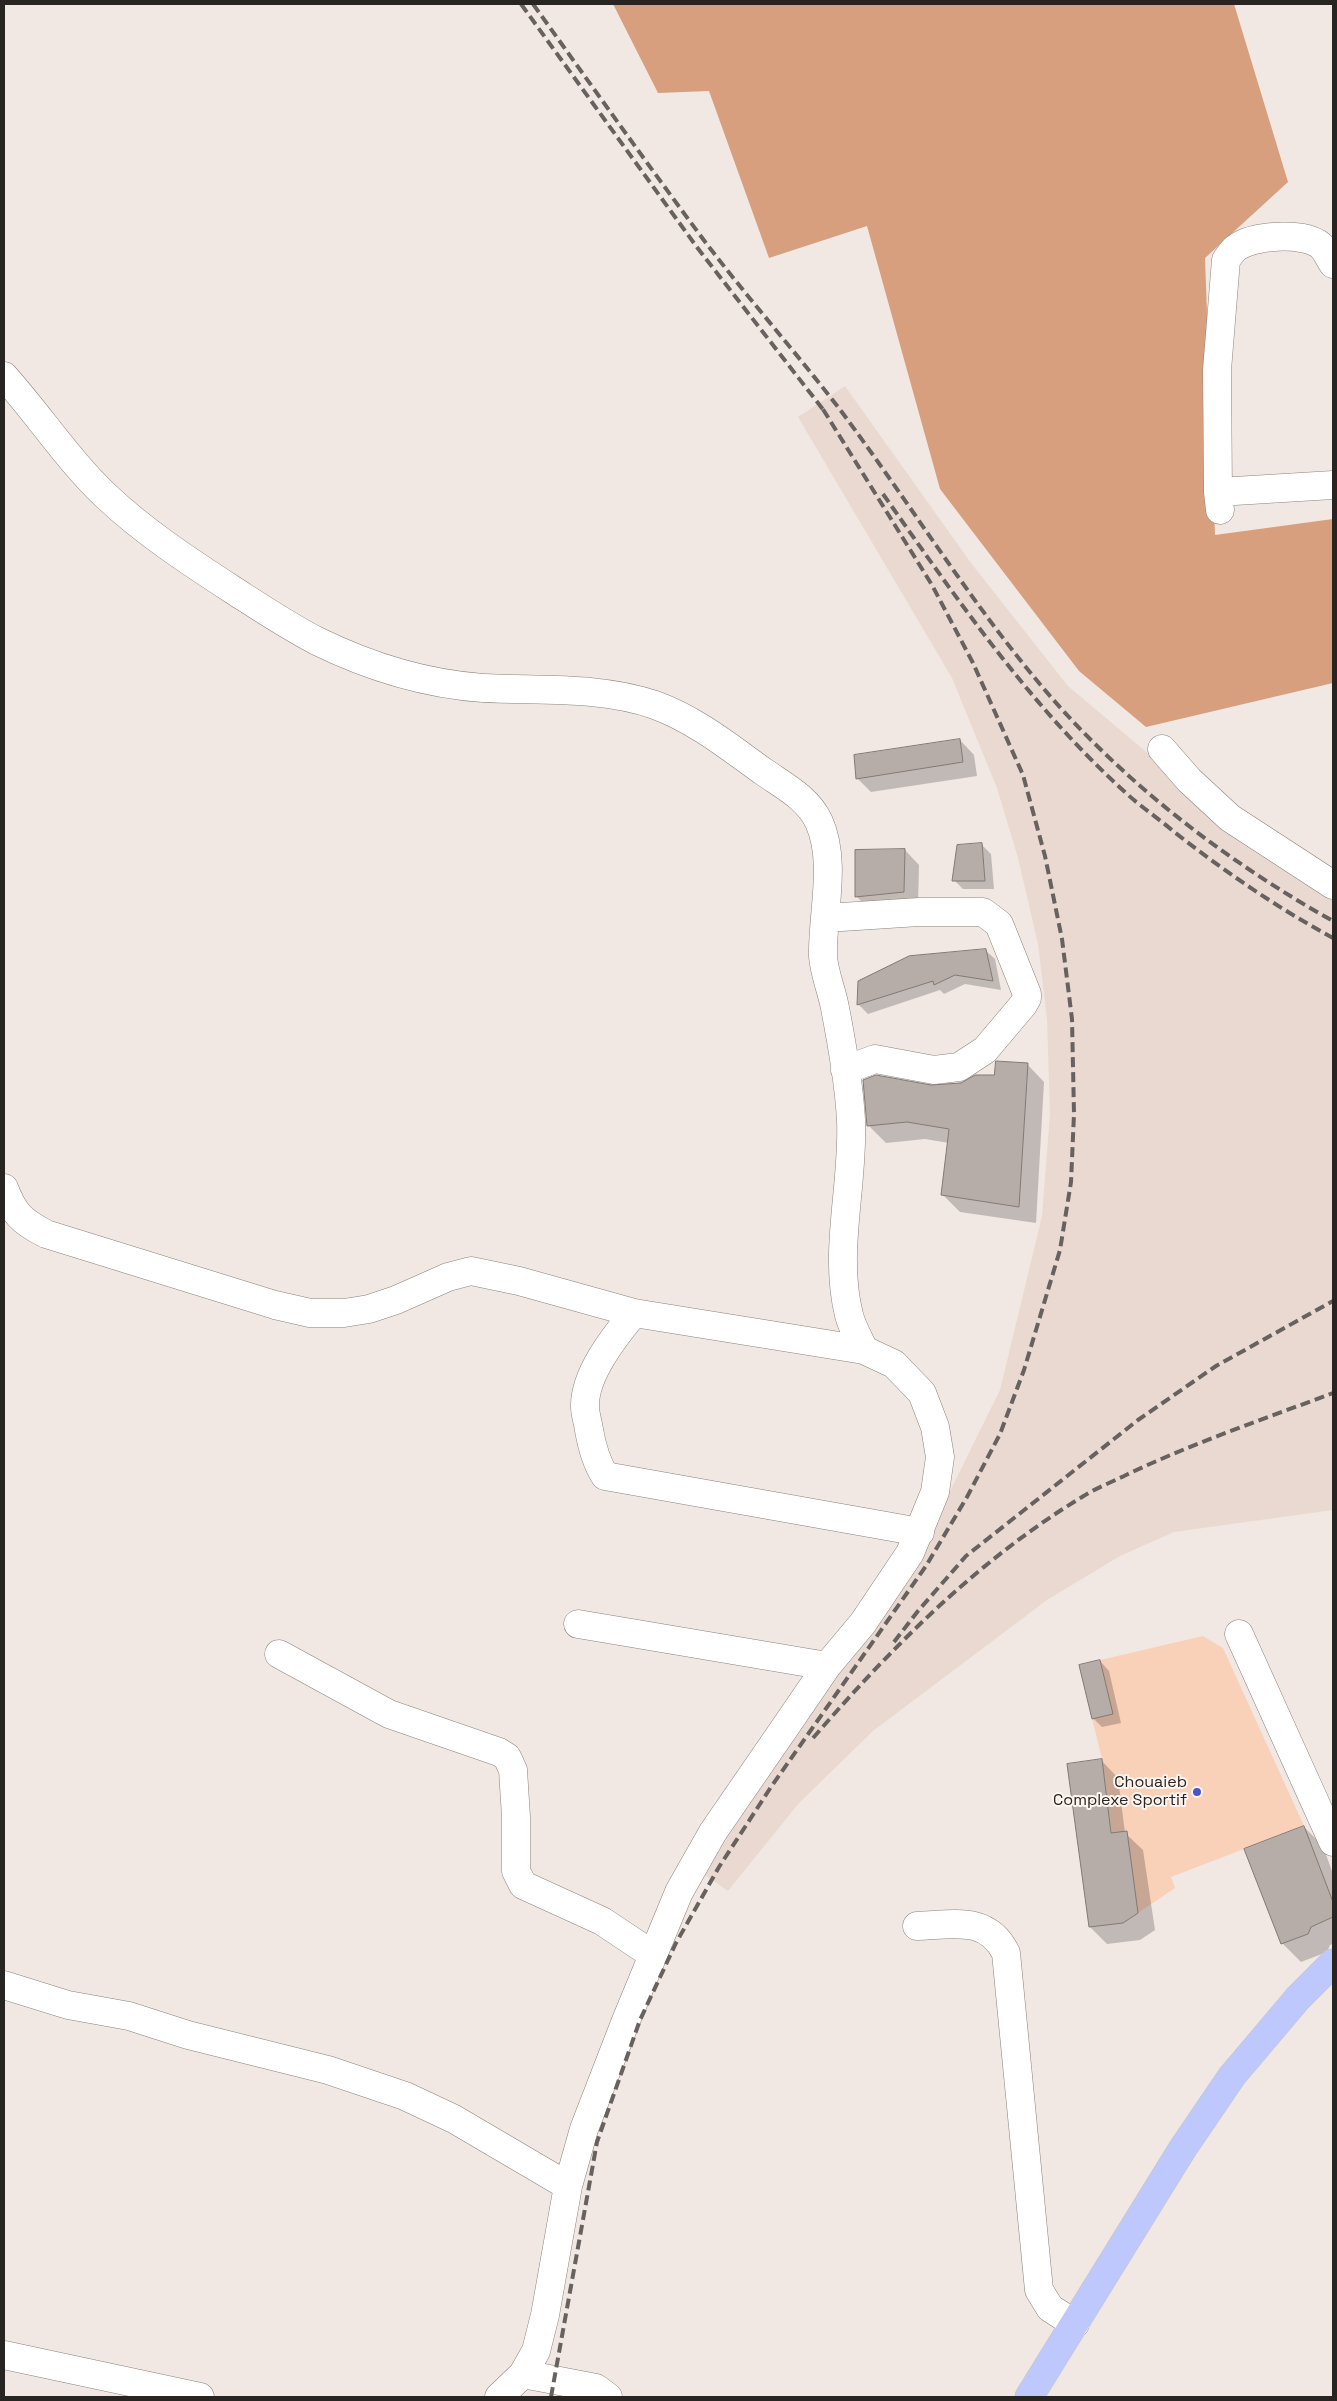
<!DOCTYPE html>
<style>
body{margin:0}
#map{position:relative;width:1337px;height:2401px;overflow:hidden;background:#f1e8e3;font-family:"Space Grotesk",sans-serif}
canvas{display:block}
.frame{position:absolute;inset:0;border:5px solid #272422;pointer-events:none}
</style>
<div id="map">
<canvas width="1337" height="2401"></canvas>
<div class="frame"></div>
</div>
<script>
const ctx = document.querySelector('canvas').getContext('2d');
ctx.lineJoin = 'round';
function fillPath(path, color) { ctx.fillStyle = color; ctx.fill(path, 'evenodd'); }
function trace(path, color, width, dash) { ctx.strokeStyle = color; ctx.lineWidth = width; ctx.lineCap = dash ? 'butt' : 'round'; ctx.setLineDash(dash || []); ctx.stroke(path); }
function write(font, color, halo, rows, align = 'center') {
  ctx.font = font + ' "Space Grotesk",sans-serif'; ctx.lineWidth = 4; ctx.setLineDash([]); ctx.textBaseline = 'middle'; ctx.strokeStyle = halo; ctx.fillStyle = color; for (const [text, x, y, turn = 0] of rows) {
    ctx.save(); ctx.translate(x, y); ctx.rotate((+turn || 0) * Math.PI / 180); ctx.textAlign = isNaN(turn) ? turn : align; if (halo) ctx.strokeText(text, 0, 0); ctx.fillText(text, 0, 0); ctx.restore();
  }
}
const built = new Path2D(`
 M845,386L971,563L1068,686L1144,750L1241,843L1333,901V1510L1174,1532L1120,1556L1047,1600L873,1731L799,1803L728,1891L702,1873L923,1546L1000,1390L1042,1216L1050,1114L1047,1019L1038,944L1018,858L997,788L952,678L798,417Z`);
const green = new Path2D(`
 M1203,1636L1223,1648L1304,1826L1171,1877L1175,1888L1123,1923L1102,1759L1079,1665Z`);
const forest = new Path2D(`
 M613,4H1234L1288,182L1205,258L1215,535L1333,519V683L1146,727L1079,671L940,489L867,226L769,258L709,91L658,93Z`);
const shadow = new Path2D(`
 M960,740L974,755L977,776L871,792L857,778Z
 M982,845L991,854L994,889H963L954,880Z
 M905,850L919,865L918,906L871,911L857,897Z
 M985,950L995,959L1001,990L965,984L944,994L940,990L868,1014L859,1005V981Z
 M1027,1064L1044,1082L1036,1223L960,1212L943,1195L949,1143L925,1139L886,1143L868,1125L936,1087L995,1076Z
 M1100,1661L1109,1671L1121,1723L1102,1727L1093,1718Z
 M1101,1760L1118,1778L1125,1833L1143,1850L1155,1930L1140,1940L1107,1944L1090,1927Z
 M1304,1827L1323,1846L1333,1874V1944L1330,1945L1327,1952L1301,1962L1282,1943Z`);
const building = new Path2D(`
 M960,739L963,762L856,779L854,755Z
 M982,843L985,881H952L957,845Z
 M905,849L904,892L855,897V850Z
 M986,949L993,981L955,975L934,985L933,981L857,1005L858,981L909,956Z
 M996,1061L1028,1063L1019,1207L941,1195L949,1129L907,1122L867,1126L863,1080L876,1075L931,1085L961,1083L975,1075H994Z
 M1100,1660L1113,1714L1092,1719L1079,1665Z
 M1102,1759L1111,1833L1127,1831L1138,1913L1123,1923L1089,1927L1067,1764Z
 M1304,1826L1333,1902V1917L1311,1927L1308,1934L1281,1944L1244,1849Z`);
const minor = new Path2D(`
 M4,376C39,415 68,460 106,496C144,532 190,562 233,590C261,608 288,626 317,641C368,666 426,684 483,688C539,691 601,686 655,705C696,720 729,747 764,772C784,786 808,798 819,822C837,862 822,914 823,956C824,973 832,991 835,1008C842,1044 849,1083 851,1120C854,1184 833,1252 849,1315C852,1327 859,1339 864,1350
 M1218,492L1333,485
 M1220,510L1218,492L1217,370L1226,260C1229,256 1232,251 1236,248C1252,235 1303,232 1320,245C1325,249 1329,258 1333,264
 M1162,749L1189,780L1230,818L1333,885
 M826,918L919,912H983L999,924L1027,994V998L1023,1005L985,1050L959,1067L934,1070L875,1059L845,1070
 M4,1188C14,1214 21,1221 46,1234L275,1305L310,1313H344L369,1309L396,1300L448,1277L471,1271L519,1281L634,1313L864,1350L894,1364L922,1393L935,1427L940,1457L935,1492L910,1553L863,1623L827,1666L788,1723L713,1832L679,1892L625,2023L584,2129L568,2186L545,2315L536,2351L523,2374L499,2397
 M634,1313C614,1337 584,1375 585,1407C585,1414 588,1422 589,1430C592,1447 596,1462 605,1476L920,1532
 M578,1624L827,1666
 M1239,1634L1333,1842
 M279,1654L389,1714L499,1752L507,1757L513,1770L516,1817V1871L523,1885L602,1921L653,1955
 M917,1926C953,1925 987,1915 1006,1953L1039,2290L1050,2308L1075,2324
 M4,1985L68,2005L129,2016L188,2035L328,2070L405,2096L454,2119L568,2186
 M4,2355L200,2397
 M523,2374L596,2388L608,2397`);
const major = new Path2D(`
 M1029,2397L1183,2148L1232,2076L1298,1998L1333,1963`);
const rail = new Path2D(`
 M521,4L696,246L825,412
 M533,4C589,82 645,161 703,239C746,296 794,350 838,407C905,496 963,591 1034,677C1115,776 1222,859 1333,921
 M883,494C957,599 1030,706 1126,793C1141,807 1158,818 1173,831C1224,871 1276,907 1333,938
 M894,1642L918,1611L966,1556L1138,1420L1216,1366L1333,1301
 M813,1738C892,1647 978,1560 1082,1497C1096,1488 1112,1482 1126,1475C1193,1443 1264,1419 1333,1393
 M551,2397L597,2142L640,2020L676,1943L719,1867L771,1787L926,1566L967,1497L1000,1434L1024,1370L1060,1250L1071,1182L1074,1114L1072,1019L1062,939L1045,856L1023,775L973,663L932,585L821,406`);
const markers = [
 [1197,1792,5,"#4955ca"]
];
const poiNames = [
 ["Chouaieb",1187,1783],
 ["Complexe Sportif",1187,1801]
];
fillPath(built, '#ead9d0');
fillPath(green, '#f9d0b8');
fillPath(forest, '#d79f7d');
fillPath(shadow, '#0003');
fillPath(building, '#b6ada8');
trace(building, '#827974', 1);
trace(minor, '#8a827d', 29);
trace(major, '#c7c6c6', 29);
trace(minor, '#fff', 28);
trace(major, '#bec8fc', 28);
trace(rail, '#67625f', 4, [10, 5]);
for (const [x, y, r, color] of markers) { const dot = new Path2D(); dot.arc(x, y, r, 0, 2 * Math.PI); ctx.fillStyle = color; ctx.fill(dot); trace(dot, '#fff5f0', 2); }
write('16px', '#272422', '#fff5f0', poiNames, 'right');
</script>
